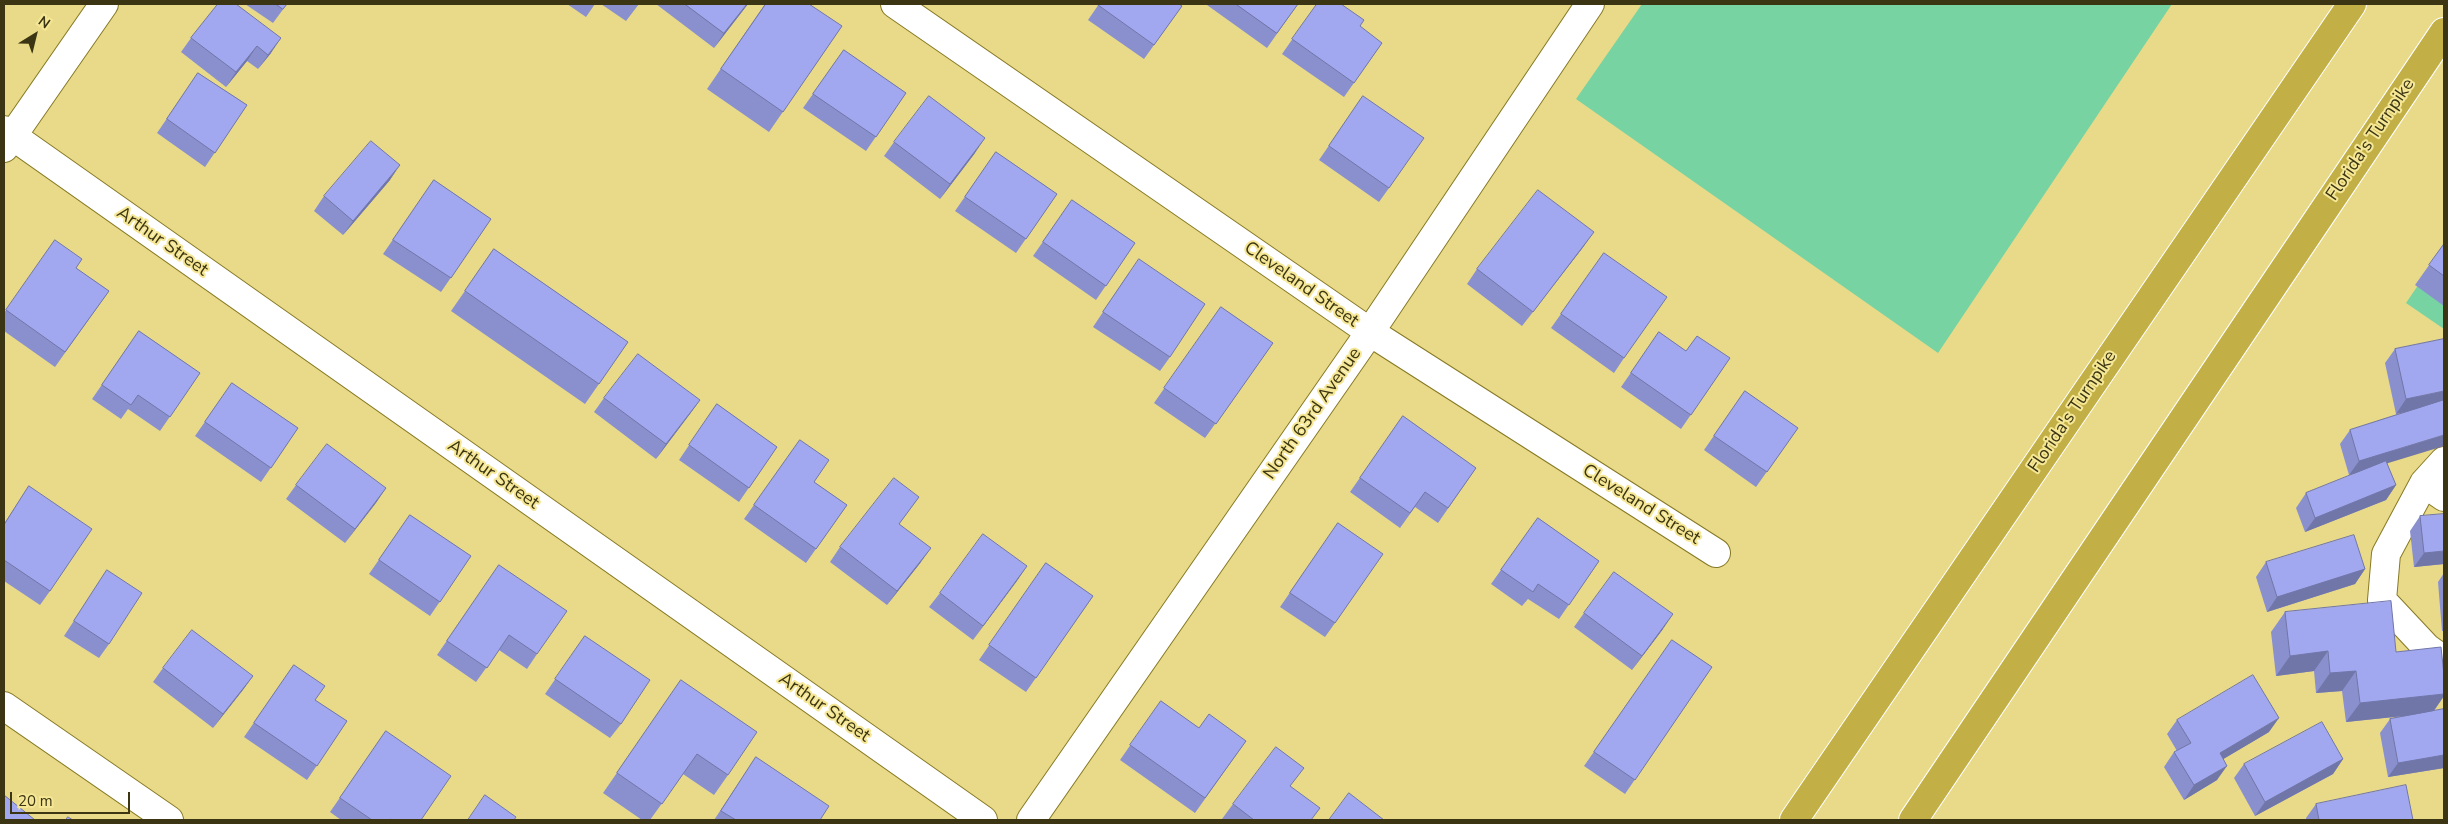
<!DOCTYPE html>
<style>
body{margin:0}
#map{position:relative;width:2448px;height:824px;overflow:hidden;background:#e8da88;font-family:"Nunito Sans",sans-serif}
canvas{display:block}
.frame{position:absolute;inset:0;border:5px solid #3b3513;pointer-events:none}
.north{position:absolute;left:10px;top:10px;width:50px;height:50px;-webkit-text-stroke:4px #f5e795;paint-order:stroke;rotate:36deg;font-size:14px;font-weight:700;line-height:20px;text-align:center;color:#3b3513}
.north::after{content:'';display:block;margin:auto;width:18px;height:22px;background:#3b3513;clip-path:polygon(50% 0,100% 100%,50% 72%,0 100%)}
.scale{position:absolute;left:10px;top:792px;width:120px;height:22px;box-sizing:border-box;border:2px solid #3b3513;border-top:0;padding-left:6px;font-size:15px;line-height:18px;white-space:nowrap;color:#3b3513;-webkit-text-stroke:4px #f5e795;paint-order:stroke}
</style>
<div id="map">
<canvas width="2448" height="824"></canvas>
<div class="frame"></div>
<div class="north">N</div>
<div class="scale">20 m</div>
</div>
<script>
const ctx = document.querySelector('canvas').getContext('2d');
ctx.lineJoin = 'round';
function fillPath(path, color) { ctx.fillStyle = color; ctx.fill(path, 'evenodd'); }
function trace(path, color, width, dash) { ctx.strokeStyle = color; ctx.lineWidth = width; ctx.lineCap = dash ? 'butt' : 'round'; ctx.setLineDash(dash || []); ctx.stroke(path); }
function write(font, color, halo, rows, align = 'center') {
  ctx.font = font + ' "Nunito Sans",sans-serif'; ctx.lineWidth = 4; ctx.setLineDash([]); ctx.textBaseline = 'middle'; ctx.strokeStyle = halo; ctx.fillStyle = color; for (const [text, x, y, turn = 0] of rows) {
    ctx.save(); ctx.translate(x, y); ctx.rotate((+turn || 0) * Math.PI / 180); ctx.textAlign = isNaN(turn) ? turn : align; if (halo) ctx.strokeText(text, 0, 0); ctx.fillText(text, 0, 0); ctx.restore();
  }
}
const green = new Path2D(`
 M1642,4H2172L1938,353L1576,99Z
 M2444,247V329L2406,303Z`);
const minor = new Path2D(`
 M895,4L1370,332L1716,553
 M4,130L983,820
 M4,148L104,4
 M2444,461L2424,483L2386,554L2382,600L2427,648L2444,660
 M2424,483L2444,497
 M4,706L169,820
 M1031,820L1370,332L1590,4`);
const highway = new Path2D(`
 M1794,820L2352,4
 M1913,820L2444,32`);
const wall = new Path2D(`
 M218,4L271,53L258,69L247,61L226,87L181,52L191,38Z
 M245,4H287L273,23Z
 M567,4H595L586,17Z
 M601,4H639L626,21Z
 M656,4H748L714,48Z
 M765,4L842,26L769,132L707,89Z
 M1099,4L1182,6L1144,59L1088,20Z
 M1208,4H1298L1267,48L1207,5Z
 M1317,4L1382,43L1344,97L1282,54Z
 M844,50L906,93L866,151L803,108Z
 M198,73L247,105L205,167L157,133Z
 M1363,96L1389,188L1379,202L1319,160Z
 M894,142L975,153L940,199L884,156Z
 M996,152L1057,194L1016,253L955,211Z
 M390,180L343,235L314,211L324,196Z
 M434,180L491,219L441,292L383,254Z
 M1072,200L1135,243L1096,300L1033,256Z
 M55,240L76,268L109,291L55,367L4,331V313Z
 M2444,244V306L2415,285Z
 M1584,246L1522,326L1467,284L1477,269Z
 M494,249L628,342L585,404L451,311Z
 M1604,253L1624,358L1614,373L1551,328Z
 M1129,273L1170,357L1160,371L1093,327Z
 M1221,307L1273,343L1205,438L1154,403Z
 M139,331L200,373L160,431L128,409L121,419L92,399Z
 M1659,332L1686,351L1730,358L1681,429L1621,387Z
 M2444,339L2387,464L2396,485L2386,500L2305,532L2296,508L2306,493L2355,474L2349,475L2340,444L2350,430L2411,410L2396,414L2385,363L2395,349Z
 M232,383L298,428L261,482L195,436Z
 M1745,391L1798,428L1756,487L1704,450Z
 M604,398L700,400L656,459L594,412Z
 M717,404L777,447L739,502L679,460Z
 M1403,416L1476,468L1438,523L1415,507L1400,528L1350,492Z
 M800,440L814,482L847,505L806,563L744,519Z
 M296,485L386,488L345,543L286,499Z
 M29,486L50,591L40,605L4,581V524Z
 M919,497L899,524L921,562L887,605L830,562L840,547Z
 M410,515L471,556L430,616L369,574Z
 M2420,516L2444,564L2414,567L2410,531Z
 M1538,518L1599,561L1559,619L1528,599L1522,606L1491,584Z
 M1338,523L1335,623L1325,637L1280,607Z
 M2266,562L2365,569L2355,584L2267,612L2256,577Z
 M1046,563L1093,596L1026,692L979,660Z
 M499,565L537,654L527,669L499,650L476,682L437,655Z
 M1027,566L973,640L929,607L940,593Z
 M107,570L109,644L99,658L64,636Z
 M2444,573V631H2442L2438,582Z
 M2285,612L2396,652L2444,675V696L2434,711L2444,709V768L2388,777L2380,733L2390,719L2403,716L2346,722L2342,691L2316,693L2314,671L2276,676L2271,632Z
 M1584,613L1663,629L1632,670L1574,627Z
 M585,636L621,724L610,738L545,694Z
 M1672,640L1712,667L1625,794L1584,766Z
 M294,665L315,700L347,721L307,780L244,737Z
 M163,668L253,676L213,728L153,682Z
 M681,680L728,775L714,795L683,774L650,820H642L603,793Z
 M1161,701L1199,728L1246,741L1195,813L1120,760Z
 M2177,720L2269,732L2223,759L2217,780L2184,800L2164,767L2174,752L2177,751L2167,734Z
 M386,731L421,820H341L330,812Z
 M756,757L820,820H714Z
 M2343,759L2333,774L2255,816L2234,778L2244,764Z
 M1233,804L1311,820H1225L1222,819Z
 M2316,804L2413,820H2306V818Z`);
const shadedWall = new Path2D(`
 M747,4H748L714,48L724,33Z
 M281,38L271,53L258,69L268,55Z
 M257,46L247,61L226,87L236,72Z
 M985,138L975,153L940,199L950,184Z
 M400,165L390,180L343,235L353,221Z
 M1594,232L1584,246L1522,326L1533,312Z
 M2444,391V404L2396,414L2406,399Z
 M700,400L690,414L656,459L666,444Z
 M2444,435V446L2349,475L2359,461Z
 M2396,485L2386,500L2305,532L2315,518Z
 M386,488L376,503L345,543L355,529Z
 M931,548L921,562L887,605L897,591Z
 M2444,551V564L2414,567L2424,553Z
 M1027,566L1017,581L973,640L983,626Z
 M2365,569L2355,584L2267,612L2277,597Z
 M1673,614L1663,629L1632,670L1642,656Z
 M2328,651L2314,671L2276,676L2290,656Z
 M2356,671L2342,691L2316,693L2330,673Z
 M253,676L243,690L213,728L223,714Z
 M2444,694V696L2432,713L2346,722L2360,703Z
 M2279,718L2269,732L2210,767L2220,753Z
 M2444,755V768L2388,777L2398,763Z
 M2343,759L2333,774L2255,816L2265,802Z
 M2227,766L2217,780L2184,800L2194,785Z`);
const building = new Path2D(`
 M218,4H236L281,38L268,55L257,46L236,72L191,38Z
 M276,4H287L283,9Z
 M685,4H747L724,33Z
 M766,4H809L842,26L783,112L721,69Z
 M1099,4H1179L1182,6L1154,45L1098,5Z
 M1236,4H1298L1277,33Z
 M1317,4H1341L1364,20L1360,26L1382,43L1354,83L1292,39Z
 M844,50L906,93L876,137L813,94Z
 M198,73L247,105L215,153L167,119Z
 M929,96L985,138L950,184L894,142Z
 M1363,96L1424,138L1389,188L1329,146Z
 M371,141L400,165L353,221L324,196Z
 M996,152L1057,194L1026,239L965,197Z
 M434,180L491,219L451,278L393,240Z
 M1538,190L1594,232L1533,312L1477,269Z
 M1072,200L1135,243L1106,286L1043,242Z
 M55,240L82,259L76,268L109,291L65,352L6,310Z
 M2444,244V276L2429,265Z
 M494,249L628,342L599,384L465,291Z
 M1604,253L1667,297L1624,358L1561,314Z
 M1139,259L1205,304L1170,357L1103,312Z
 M1221,307L1273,343L1216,424L1164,388Z
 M139,331L200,373L170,417L138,395L131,405L102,385Z
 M1659,332L1686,351L1697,336L1730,358L1691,415L1631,373Z
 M2444,339V391L2406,399L2395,349Z
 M638,354L700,400L666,444L604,398Z
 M232,383L298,428L271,468L205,422Z
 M1745,391L1798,428L1767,472L1714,436Z
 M2444,400V435L2359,461L2350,430Z
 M717,404L777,447L749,488L689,445Z
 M1403,416L1476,468L1448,508L1425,492L1410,513L1360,478Z
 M800,440L829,460L814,482L847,505L816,549L754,505Z
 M327,444L386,488L355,529L296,485Z
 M2386,461L2396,485L2315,518L2306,493Z
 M894,478L919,497L899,524L931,548L897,591L840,547Z
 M29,486L92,529L50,591L4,560V525Z
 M2444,514V551L2424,553L2420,516Z
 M410,515L471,556L440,602L379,560Z
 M1538,518L1599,561L1569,605L1538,584L1533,592L1501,570Z
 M1338,523L1383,554L1335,623L1290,593Z
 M983,534L1027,566L983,626L940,593Z
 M2354,535L2365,569L2277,597L2266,562Z
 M1046,563L1093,596L1036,678L989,645Z
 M499,565L567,611L537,654L509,635L487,668L447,641Z
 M107,570L142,593L109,644L74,621Z
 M1614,572L1673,614L1642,656L1584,613Z
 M2391,601L2396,652L2441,647L2444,675V694L2360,703L2356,671L2330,673L2328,651L2290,656L2285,612Z
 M192,630L253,676L223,714L163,668Z
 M585,636L650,680L621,724L555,679Z
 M1672,640L1712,667L1635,780L1594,752Z
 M294,665L325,686L315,700L347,721L317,766L254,723Z
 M2253,675L2279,718L2220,753L2227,766L2194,785L2174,752L2191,743L2177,720Z
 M681,680L757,732L728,775L697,754L662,804L617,773Z
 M1161,701L1199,728L1209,714L1246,741L1205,798L1130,745Z
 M2444,709V755L2398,763L2390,719Z
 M2322,722L2343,759L2265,802L2244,764Z
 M386,731L451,776L421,820H392L390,819L389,820H372L340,798Z
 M1276,747L1304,768L1290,786L1320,808L1311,820H1254L1233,804Z
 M756,757L829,806L820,820H736L721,811Z
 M2406,785L2413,820H2319L2316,804Z
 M1349,793L1384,820H1329Z
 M4,795L35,820H4Z
 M485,795L516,817L514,820H468Z
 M68,817L73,820H66Z`);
const streetNames = [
 ["Florida's Turnpike",2371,140,-56],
 ["Arthur Street",162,242,35],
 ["Cleveland Street",1301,285,35],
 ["Florida's Turnpike",2073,412,-56],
 ["North 63rd Avenue",1313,414,-55],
 ["Arthur Street",493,475,35],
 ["Cleveland Street",1641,505,32],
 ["Arthur Street",824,708,35]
];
fillPath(green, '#78d3a3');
trace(minor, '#877925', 30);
trace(highway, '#fff', 30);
trace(minor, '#fff', 28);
trace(highway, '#c2b046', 28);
fillPath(wall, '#8a90ce');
fillPath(shadedWall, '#7176a8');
fillPath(building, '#a1a8f0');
trace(building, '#7176a8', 1);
write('18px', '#3b3513', '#f5e795', streetNames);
</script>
